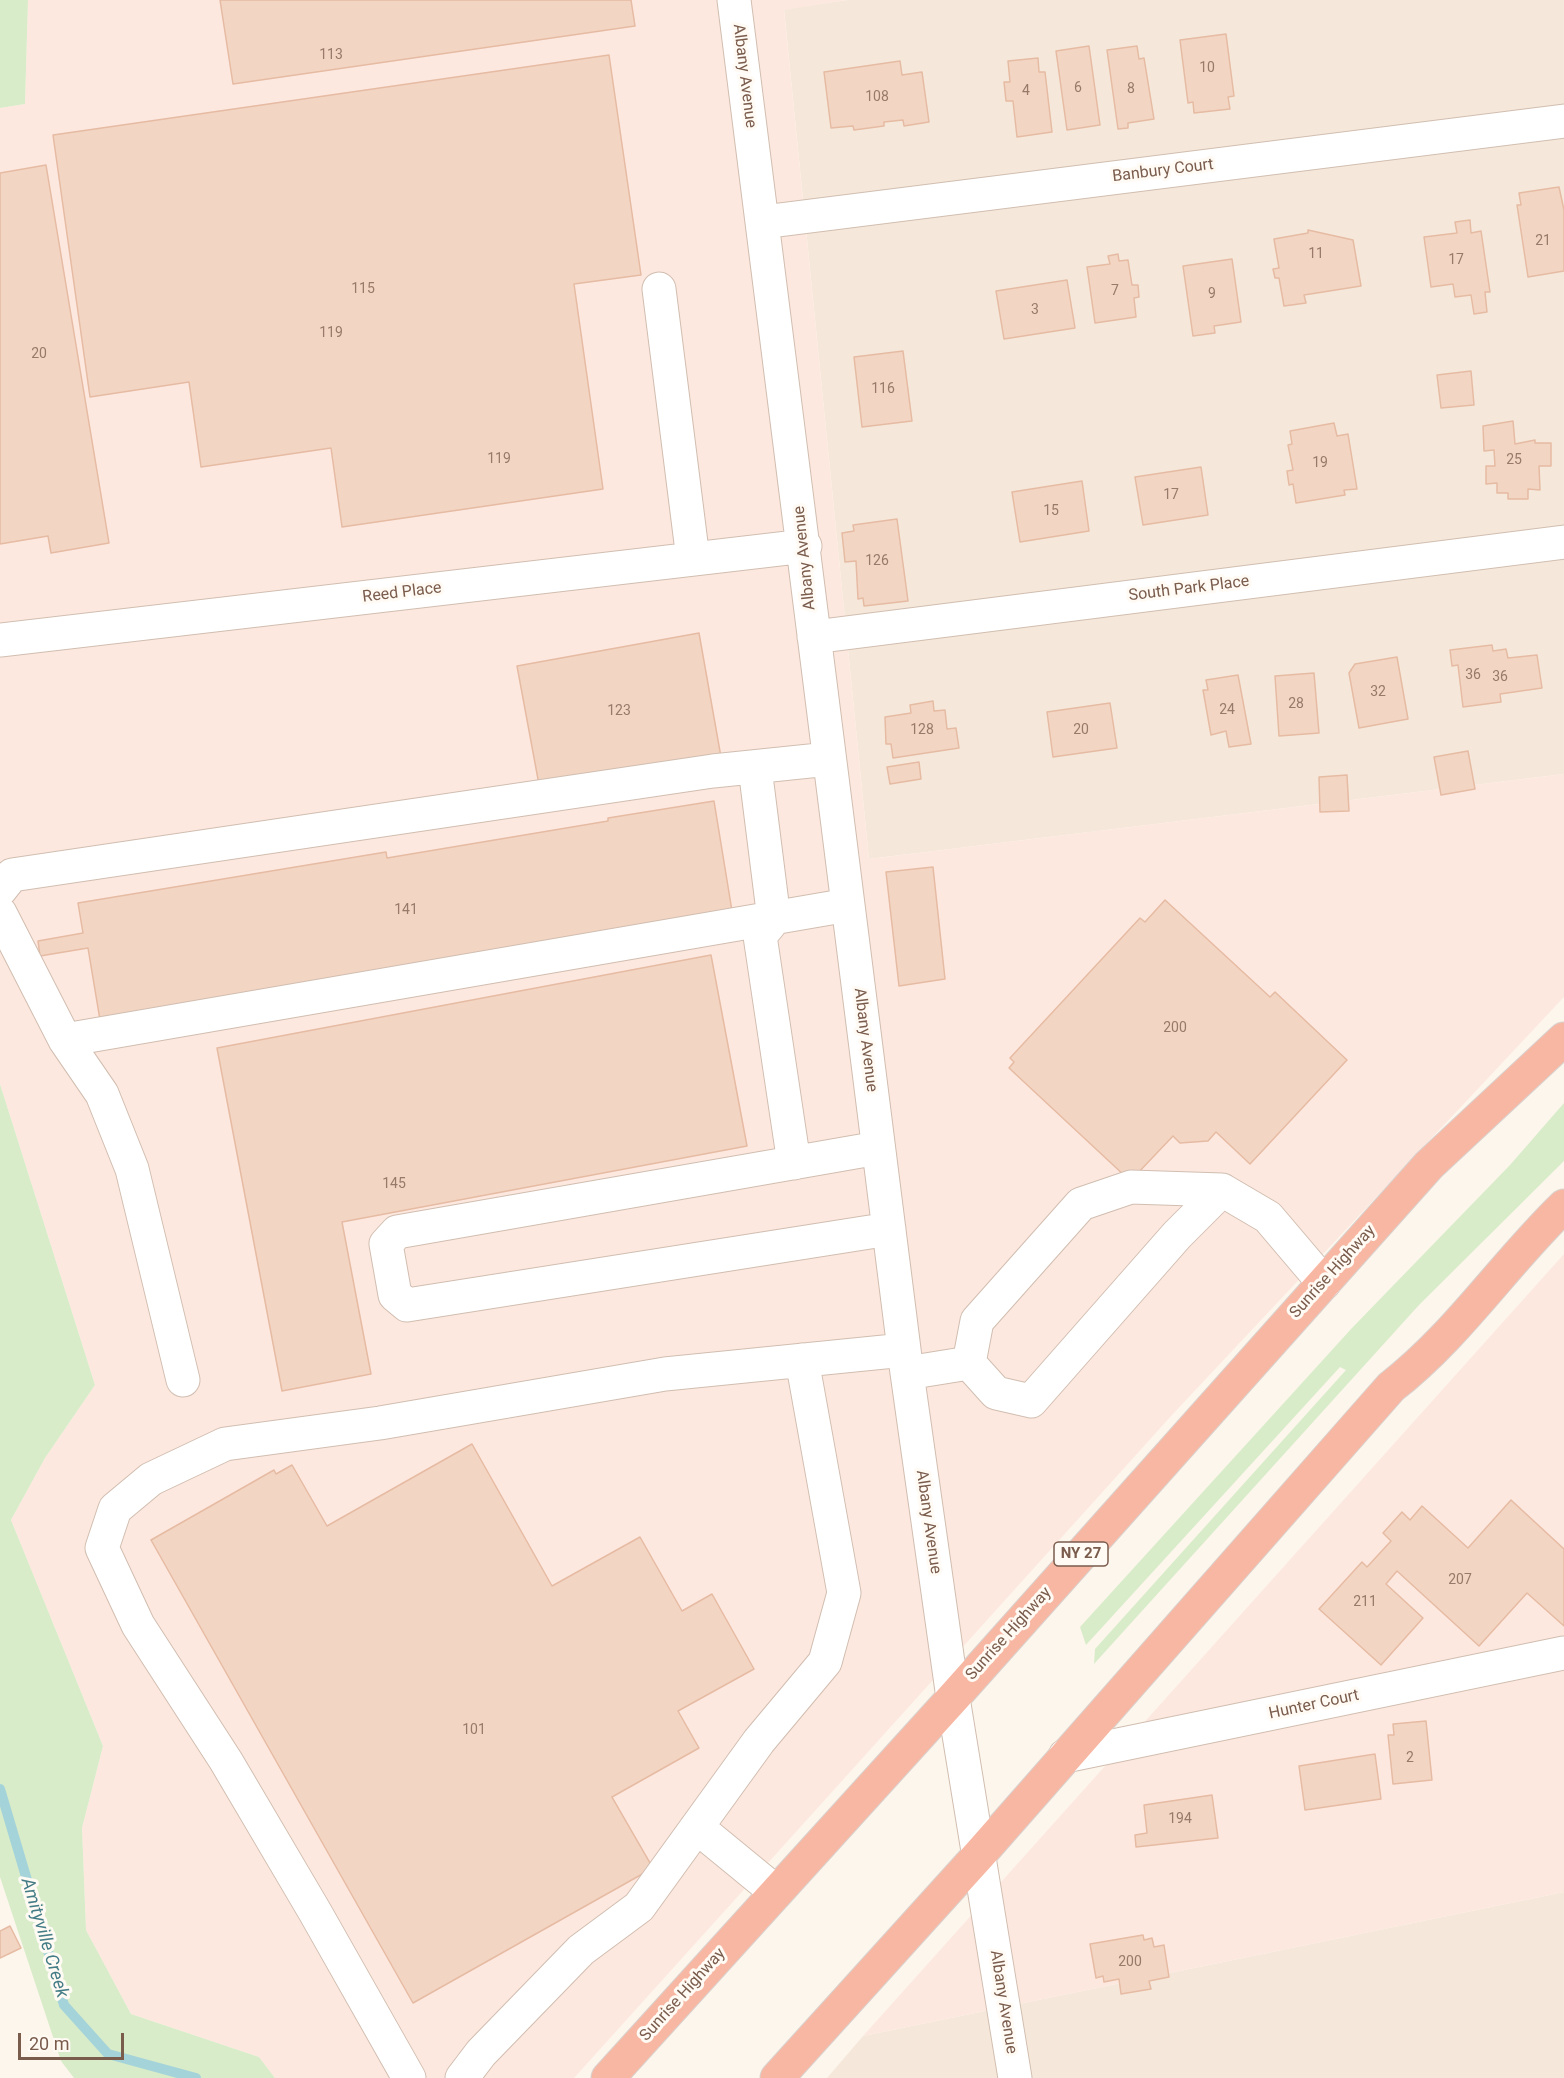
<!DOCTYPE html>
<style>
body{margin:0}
#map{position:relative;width:1564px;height:2078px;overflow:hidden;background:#fdf6ec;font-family:Roboto,sans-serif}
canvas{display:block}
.scale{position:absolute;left:18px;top:2033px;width:106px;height:27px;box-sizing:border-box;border:3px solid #7a5c4d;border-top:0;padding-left:8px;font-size:18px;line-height:21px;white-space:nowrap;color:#7a5c4d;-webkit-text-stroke:4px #fffaf3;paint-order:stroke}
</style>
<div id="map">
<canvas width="1564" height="2078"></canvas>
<div class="scale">20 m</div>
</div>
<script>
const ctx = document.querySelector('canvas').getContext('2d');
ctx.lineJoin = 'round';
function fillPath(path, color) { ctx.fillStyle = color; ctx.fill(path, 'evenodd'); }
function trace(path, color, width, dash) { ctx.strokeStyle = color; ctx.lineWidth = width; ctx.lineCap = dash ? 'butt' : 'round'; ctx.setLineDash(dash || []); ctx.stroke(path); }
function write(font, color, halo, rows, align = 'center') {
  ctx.font = font + ' Roboto,sans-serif'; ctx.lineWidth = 6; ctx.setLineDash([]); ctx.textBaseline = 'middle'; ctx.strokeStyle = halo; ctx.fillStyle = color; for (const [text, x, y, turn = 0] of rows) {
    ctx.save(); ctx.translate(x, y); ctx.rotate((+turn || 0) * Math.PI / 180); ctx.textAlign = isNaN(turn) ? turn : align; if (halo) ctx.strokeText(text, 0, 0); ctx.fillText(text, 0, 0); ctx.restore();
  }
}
const residential = new Path2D(`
 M847,0H1564V774L869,859L784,9Z
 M1564,1892V2078H827L863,2036Z`);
const commercial = new Path2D(`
 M28,0H847L784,10L869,859L1564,774V997L1172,1415L574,2078H275L259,2057L131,2014L86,1930L82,1828L103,1746L11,1520L45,1458L95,1385L0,1084V108L25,104Z
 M1564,1254V1892L863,2036Z`);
const green = new Path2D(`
 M0,0H28L25,104L0,108Z
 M0,1084L95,1385L45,1458L11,1520L103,1746L82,1828L86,1930L131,2014L259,2057L275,2078H74L61,2061L0,1877Z
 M1564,1103V1161L1419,1305L1094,1664L1095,1649L1346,1370L1340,1367L1086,1645L1080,1627L1352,1328L1510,1165Z`);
const stream = new Path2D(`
 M0,1789L64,2005L108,2054L196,2078`);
const building = new Path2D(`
 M220,0H631L635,26L233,84Z
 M1226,34L1234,96L1228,97L1230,109L1194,113L1193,102L1188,103L1180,40Z
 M1089,46L1100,125L1067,130L1056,51Z
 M1137,46L1139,59L1144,58L1154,119L1128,123V128L1118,129L1107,50Z
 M609,55L641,275L574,284L603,489L342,527L331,448L201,467L189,382L90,397L53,135Z
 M1038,58L1039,72H1045L1052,132L1017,137L1013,101H1006L1004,82H1010L1008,61Z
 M900,61L902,75L922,72L929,122L904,126L903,120L884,122V126L854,130L853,126L831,128L824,72Z
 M46,165L109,543L51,553L48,536L0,544V173Z
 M1559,187L1564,210V271L1528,277L1517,205H1521L1519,193Z
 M1470,220L1471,233L1481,231L1490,292H1485L1487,312L1474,314L1471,295L1455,297L1453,284L1431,287L1424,237L1457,233L1455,222Z
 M1308,230L1353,240L1361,286L1304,295L1306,303L1284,306L1279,278H1275L1273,269L1279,268L1274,239L1308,233Z
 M1118,254L1119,261L1128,260L1132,285H1138L1139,297L1134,298L1136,317L1095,323L1087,267L1110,264L1108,256Z
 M1232,259L1241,322L1214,326L1215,333L1193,336L1183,266Z
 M1067,280L1075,328L1004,339L996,291Z
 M903,351L912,421L862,427L854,357Z
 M1471,371L1474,405L1441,408L1437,375Z
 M1513,421L1515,444L1535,440V443H1551V466H1539L1540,490L1528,489V499H1508V493H1497V483L1486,484V466H1495L1494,450L1484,451L1483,426Z
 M1334,423L1337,436L1348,434L1357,489L1344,490L1345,495L1296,503L1293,484L1289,485L1287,471L1293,470L1288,445L1292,444L1290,431Z
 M1201,467L1208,515L1143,525L1135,477Z
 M1082,481L1089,531L1020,542L1012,492Z
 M897,519L908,601L864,606L863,598L858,599L856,561L845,562L842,533L854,531L853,525Z
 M699,633L721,757L540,790L517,666Z
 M1492,645L1493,651L1506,649L1508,658L1537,655L1542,688L1500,694L1501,702L1463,707L1458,665L1452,666L1450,650Z
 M1397,657L1408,719L1359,728L1349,673L1355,664Z
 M1314,673L1319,733L1279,736L1275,676Z
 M1238,675L1251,744L1229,747L1226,731L1211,735L1203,690H1208L1206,680Z
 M933,701L934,711L945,710L947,729L956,728L959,748L893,758L891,744H886L885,717L911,713L910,705Z
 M1110,703L1117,748L1053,757L1047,712Z
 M1468,751L1475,789L1441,795L1434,757Z
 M919,762L921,779L890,784L887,767Z
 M1347,775L1349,811L1320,812L1319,777Z
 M714,801L733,917L100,1020L88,948L40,956L38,941L83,933L78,903L386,852L387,858L608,821V818Z
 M933,867L945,979L899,986L886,872Z
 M1165,900L1270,997L1275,992L1347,1060L1250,1164L1216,1132L1208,1141L1180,1143L1173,1136L1136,1175L1126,1177L1009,1068L1014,1062L1010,1058L1140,918L1145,922Z
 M711,955L747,1146L342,1222L371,1374L282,1391L217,1048Z
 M472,1444L552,1586L640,1537L682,1611L712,1594L754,1669L678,1711L699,1748L612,1797L653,1868L413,2003L151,1540L274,1470L276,1474L292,1465L327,1526Z
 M1511,1500L1564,1549V1626L1527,1593L1479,1646L1397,1571L1386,1584L1423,1618L1381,1665L1319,1609L1362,1562L1367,1567L1391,1541L1383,1533L1402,1512L1410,1520L1422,1506L1468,1548Z
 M1426,1721L1432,1780L1393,1784L1388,1735H1394L1393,1724Z
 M1375,1754L1381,1799L1305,1810L1299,1766Z
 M1212,1795L1218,1838L1136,1847L1135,1835L1147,1833L1144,1805Z
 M10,1926L21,1948L0,1958V1931Z
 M1143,1935L1144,1940L1152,1938L1154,1947L1164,1945L1169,1977L1149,1981L1151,1989L1121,1994L1119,1979L1104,1982L1103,1976L1096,1978L1090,1944Z`);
const minor = new Path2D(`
 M734,0L907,1373L953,1698L1015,2078
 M763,222L1564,121
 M659,289L693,559
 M814,637L1564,542
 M0,640L805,546
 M755,768L774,919L760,936L794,1163
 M0,890L12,875L713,771L829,759
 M0,913L65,1040L102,1094L132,1169L183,1380
 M65,1040L848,905
 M878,1148L397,1232L386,1244L395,1295L407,1305L889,1229
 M969,1363L996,1393L1031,1401L1177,1235L1222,1190
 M907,1373L969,1363L977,1321L1081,1204L1131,1187L1222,1190L1268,1217L1324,1283
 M1065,1756L1564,1653
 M698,1828L776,1892
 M409,2078L315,1912L226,1761L138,1625L102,1548L115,1509L151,1479L225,1444L380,1423L665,1374L904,1350
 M462,2078L481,2053L581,1950L639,1907L759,1741L825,1662L844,1593L802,1360`);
const highway = new Path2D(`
 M608,2078L953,1698L1429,1165L1564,1039
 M777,2078L979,1855L1391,1387C1457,1336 1504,1264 1564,1206`);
const numberNames = [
 ["113",331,55],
 ["10",1207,68],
 ["6",1078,88],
 ["8",1131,89],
 ["4",1026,91],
 ["108",877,97],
 ["21",1543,241],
 ["11",1316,254],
 ["17",1456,260],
 ["115",363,289],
 ["7",1115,291],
 ["9",1212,294],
 ["3",1035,310],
 ["119",331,333],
 ["20",39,354],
 ["116",883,389],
 ["119",499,459],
 ["25",1514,460],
 ["19",1320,463],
 ["17",1171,495],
 ["15",1051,511],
 ["126",877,561],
 ["36",1473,675],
 ["36",1500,677],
 ["32",1378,692],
 ["28",1296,704],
 ["24",1227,710],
 ["123",619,711],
 ["128",922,730],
 ["20",1081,730],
 ["141",406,910],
 ["200",1175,1028],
 ["145",394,1184],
 ["207",1460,1580],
 ["211",1365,1602],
 ["101",474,1730],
 ["2",1410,1758],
 ["194",1180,1819],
 ["200",1130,1962]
];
const shields = [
 [1081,1554,54]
];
const shieldNames = [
 ["NY 27",1081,1554]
];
const streetNames = [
 ["Albany Avenue",744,76,83],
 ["Banbury Court",1163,171,-7],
 ["Albany Avenue",805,558,-96],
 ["South Park Place",1189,589,-7],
 ["Reed Place",402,593,-7],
 ["Albany Avenue",865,1040,83],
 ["Sunrise Highway",1333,1272,-48],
 ["Albany Avenue",928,1522,82],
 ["Sunrise Highway",1009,1634,-48],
 ["Hunter Court",1314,1705,-12],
 ["Sunrise Highway",683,1995,-48],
 ["Albany Avenue",1003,2002,81]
];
const waterNames = [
 ["Amityville Creek",44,1938,73]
];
fillPath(residential, '#f5e8da');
fillPath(commercial, '#fde8e0');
fillPath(green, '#d8ecc9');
trace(stream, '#a5d3da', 10);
fillPath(building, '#f3d5c3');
trace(building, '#e6bba3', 1.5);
trace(minor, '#d1beb0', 35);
trace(highway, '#dad1cd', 35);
trace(minor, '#fff', 33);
trace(highway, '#f7b7a3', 33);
write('14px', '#987a6a', null, numberNames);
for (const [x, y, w] of shields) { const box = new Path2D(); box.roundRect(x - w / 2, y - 12, w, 24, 4.5); ctx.fillStyle = '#fffaf3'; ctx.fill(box); trace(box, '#7a5c4d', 1.5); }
write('bold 15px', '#7a5c4d', null, shieldNames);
write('16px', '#7a5c4d', '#fffaf3', streetNames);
write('italic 18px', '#437c86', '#fffaf3', waterNames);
</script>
